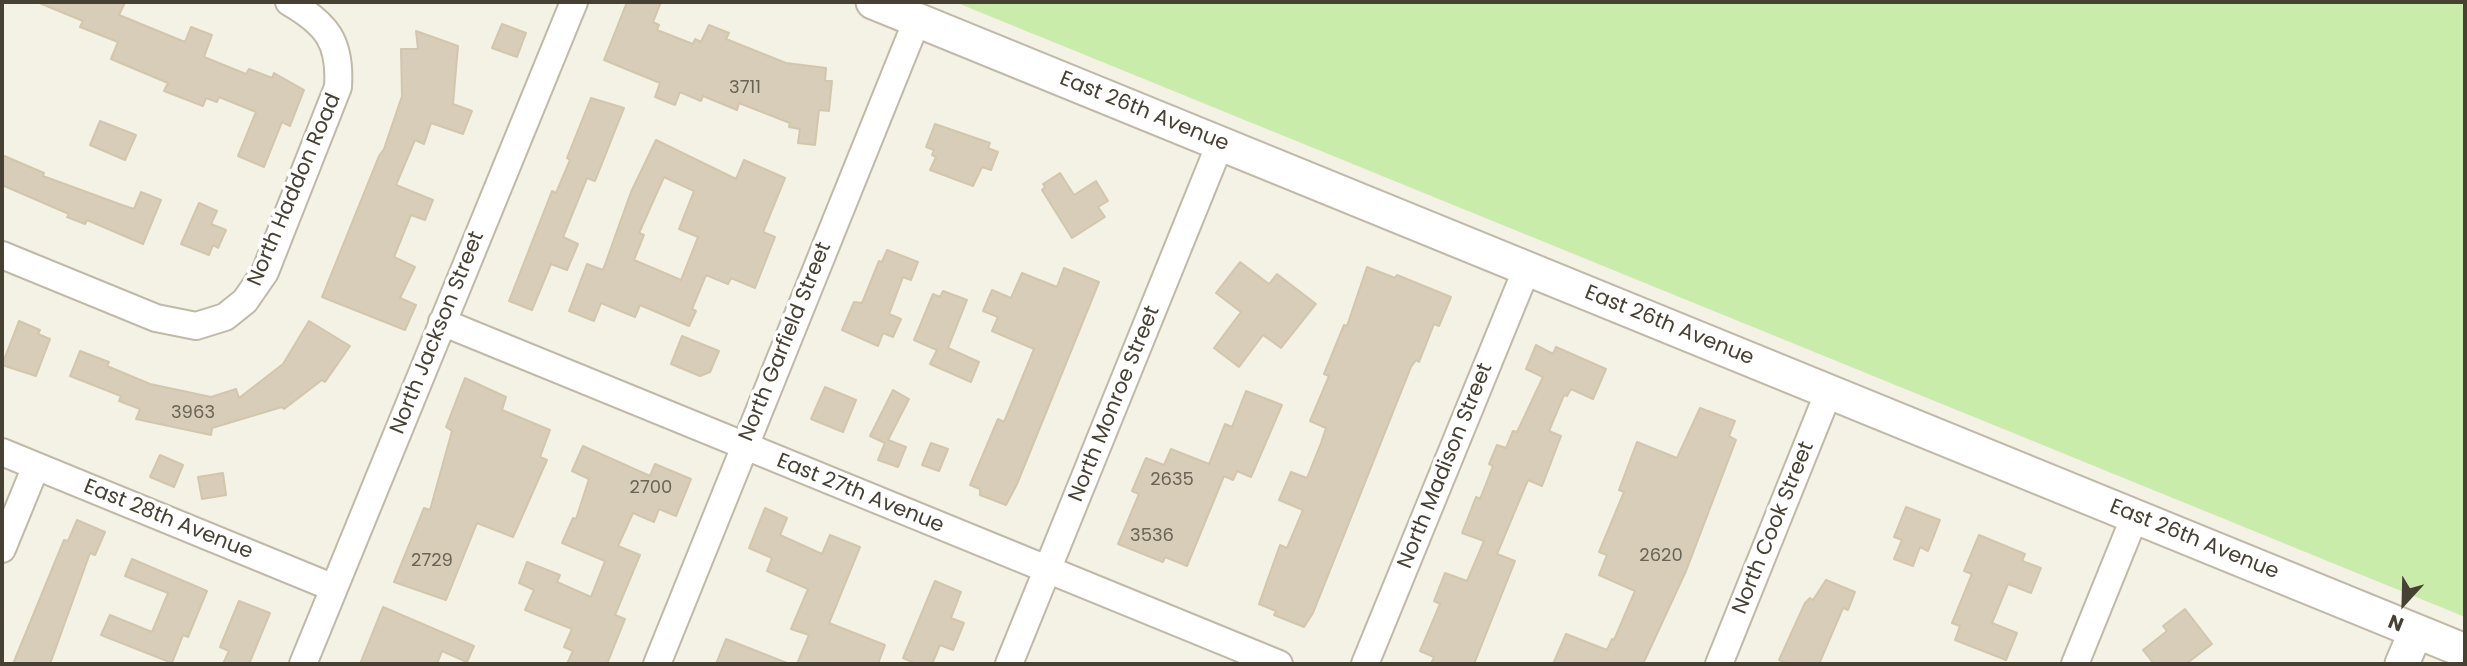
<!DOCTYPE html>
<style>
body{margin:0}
#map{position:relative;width:2467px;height:666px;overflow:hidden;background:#f4f1e5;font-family:Poppins,sans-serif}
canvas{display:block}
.frame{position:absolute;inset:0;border:4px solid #474134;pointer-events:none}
.north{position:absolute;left:2369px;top:568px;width:70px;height:70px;-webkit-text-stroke:5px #fff;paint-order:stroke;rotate:202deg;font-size:19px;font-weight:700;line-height:28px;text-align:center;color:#474134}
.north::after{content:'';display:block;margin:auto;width:24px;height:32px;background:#474134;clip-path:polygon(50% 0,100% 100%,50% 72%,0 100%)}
</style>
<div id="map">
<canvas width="2467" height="666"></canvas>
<div class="frame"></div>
<div class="north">N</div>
</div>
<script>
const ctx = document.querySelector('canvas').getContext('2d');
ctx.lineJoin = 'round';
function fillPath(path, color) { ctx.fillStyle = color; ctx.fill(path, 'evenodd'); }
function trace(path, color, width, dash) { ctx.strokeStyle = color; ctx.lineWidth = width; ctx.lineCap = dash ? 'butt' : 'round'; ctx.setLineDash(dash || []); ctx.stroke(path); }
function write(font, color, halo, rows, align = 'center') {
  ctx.font = font + ' Poppins,sans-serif'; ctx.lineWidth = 7; ctx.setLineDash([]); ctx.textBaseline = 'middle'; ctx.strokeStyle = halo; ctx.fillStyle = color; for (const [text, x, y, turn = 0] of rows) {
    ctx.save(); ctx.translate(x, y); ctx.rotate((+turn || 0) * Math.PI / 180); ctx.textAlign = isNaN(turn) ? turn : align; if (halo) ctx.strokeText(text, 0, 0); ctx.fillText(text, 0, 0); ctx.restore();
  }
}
const green = new Path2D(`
 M955,2H2465V617Z`);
const building = new Path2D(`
 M37,2H125L119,15L185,42L191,27L212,35L204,57L246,74L249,69L272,78L274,73L304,90L290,126L282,122L264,167L238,156L256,112L219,97L217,102L206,98L203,106L164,91L168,83L111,59L118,42L80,27L83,21Z
 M627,2H661L653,22L659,25L657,30L693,44L695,39L701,42L709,25L729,33L726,39L786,63L826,68L825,81H832L829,111L819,110L815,145L798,143L800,129L789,127L790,123L739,103L737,110L703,96L701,101L680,92L675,105L655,97L660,83L604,60Z
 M502,24L526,33L517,57L492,48Z
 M416,31L458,46L453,104L472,111L463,134L431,123L424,144L415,140L396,185L433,200L425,220L411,215L394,257L415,267L400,298L416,305L405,330L322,297L379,156L384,149L402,96L401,49H418Z
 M591,98L624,108L595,181L587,178L563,237L578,244L567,270L551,264L532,310L509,301L552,191L556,193L570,160L567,158Z
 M100,121L136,135L125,160L90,145Z
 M935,124L990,143L988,148L998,152L991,170L982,167L973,186L930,170L936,157L932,155L934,150L926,147Z
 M656,140L736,179L744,160L785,178L763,232L775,237L755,288L731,278L728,284L706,275L692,309L696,311L689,326L640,305L635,317L601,303L594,321L569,311L587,264L603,270L631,192ZM664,177L694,191L679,229L698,237L681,280L634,260L644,235L639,233Z
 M2,155L44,173L43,176L122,205L134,209L141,192L161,200L143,244L87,220L85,224L67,217L69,214L2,185Z
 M1060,173L1074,195L1096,181L1108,201L1098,207L1105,217L1072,238L1042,190L1045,187L1043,184Z
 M199,203L217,211L211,224L226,230L218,248L213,245L209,255L181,244Z
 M887,250L918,262L911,280L903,277L889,314L901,319L893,337L883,333L878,346L842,330L854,302L862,303L879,261L882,262Z
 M1240,262L1269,284L1277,274L1316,304L1281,348L1263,335L1239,367L1214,348L1241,312L1216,293Z
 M1367,267L1395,278L1397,275L1451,297L1439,326L1434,324L1419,362L1416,360L1411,367L1313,613L1304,627L1274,615L1276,611L1259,604L1280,545L1287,548L1303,510L1279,500L1291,472L1307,478L1321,443L1326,428L1310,421L1329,376L1324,374L1344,325L1347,326Z
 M1064,268L1099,282L1017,484L1006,505L980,495V489L970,485L998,419L1004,422L1034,349L992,331L998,317L983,311L992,290L1011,298L1022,273L1057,287Z
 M943,291L967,300L948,348L979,362L971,382L930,364L937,350L914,340L933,294L940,297Z
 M19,321L40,330L38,334L50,339L36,376L2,365Z
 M309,321L350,346L325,382L322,380L284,409L282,407L212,428L211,435L136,419L140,409L119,401L121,396L70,376L80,351L109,362L107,366L150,384L211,397L236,389L239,398L283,364Z
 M682,336L719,351L710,372L700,376L671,364Z
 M1536,345L1553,354L1556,347L1606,369L1593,399L1571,389L1567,396L1564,395L1549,431L1561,436L1542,486L1528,480L1497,554L1515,561L1474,664H1431L1434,657L1420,651L1440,604L1434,601L1445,573L1467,581L1484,541L1462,533L1476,497L1480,499L1493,466L1489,464L1497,445L1506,448L1513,431L1517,432L1543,377L1526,369Z
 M465,378L506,397L502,410L550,430L540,457L547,460L513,537L477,523L446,600L394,582L424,508L430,510L452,431L446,427Z
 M825,387L856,400L843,432L811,419Z
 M893,390L909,399L888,440L906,447L898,467L878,460L885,443L870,436Z
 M1246,391L1282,405L1251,477L1237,471L1233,480L1224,476L1187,566L1165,557L1163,562L1118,544L1139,494L1132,491L1146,458L1164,465L1171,449L1209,464L1225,424L1232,427Z
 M1700,408L1735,421L1729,436L1736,440L1686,571L1643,664H1553L1566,634L1607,650L1612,639L1614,640L1635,591L1599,575L1607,555L1599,552L1624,492L1619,490L1637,442L1677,458Z
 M931,443L948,449L939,471L922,465Z
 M583,446L650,476L655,464L691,479L676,516L659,509L654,522L633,513L618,546L640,555L615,615L625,619L607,664H567L573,651L564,647L572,629L525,610L534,590L519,583L527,562L560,575L557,582L591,597L605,561L562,543L573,518L576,519L589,479L572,471Z
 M160,455L183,465L174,487L150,477Z
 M223,473L226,495L202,499L198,477Z
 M1906,507L1940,520L1928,551L1920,547L1913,566L1894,559L1902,540L1894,537Z
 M765,508L787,518L780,535L822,554L830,535L860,547L829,623L885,645L878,664H797L809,635L791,629L808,589L767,571L772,558L749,548Z
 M77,520L105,532L95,555L90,553L50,664H13L64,540L68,541Z
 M1979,535L2025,554L2022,561L2041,568L2031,593L2008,584L1992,623L2017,633L2006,660L1955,640L1960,626L1952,623L1972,574L1964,571Z
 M132,559L207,591L188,637L183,635L172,663L101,635L110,615L152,632L168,593L125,576Z
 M1826,580L1855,592L1848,610L1843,608L1819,664H1789L1779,660L1805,603L1810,598L1813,600Z
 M935,581L961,592L951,618L964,623L953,650L940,645L932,664H917L903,658Z
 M239,601L270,613L249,664H223L229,651L220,647Z
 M383,607L474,646L467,662L442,651L437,664H360Z
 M2185,609L2212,644L2186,664H2154L2143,650L2167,631L2163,626Z
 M726,639L787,663V664H716Z`);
const minor = new Path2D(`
 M2,255L156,318L196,326L225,317L245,301L265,272L338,87C341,42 327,24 289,2
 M442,322L1279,664
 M2,452L334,588
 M2,549L36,466
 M303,664L574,2
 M657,664L917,20
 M1009,664L1220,144
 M1365,664L1527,268
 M1719,664L1829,391
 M2075,664L2135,516`);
const tertiary = new Path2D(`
 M873,2L2465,651
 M2402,664L2416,631`);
const numberNames = [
 ["3711",745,88],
 ["3963",193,413],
 ["2635",1172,480],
 ["2700",651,488],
 ["3536",1152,536],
 ["2620",1661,556],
 ["2729",432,561]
];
const streetNames = [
 ["East 26th Avenue",1144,112,22],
 ["North Haddon Road",295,190,-67],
 ["East 26th Avenue",1669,326,22],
 ["North Jackson Street",438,333,-68],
 ["North Garfield Street",786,342,-68],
 ["North Monroe Street",1115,404,-68],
 ["North Madison Street",1446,466,-68],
 ["East 27th Avenue",860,494,22],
 ["East 28th Avenue",168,520,22],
 ["North Cook Street",1774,528,-68],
 ["East 26th Avenue",2194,540,22]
];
fillPath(green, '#c9ecaa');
fillPath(building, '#d7cdb9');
trace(building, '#d2c6ac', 2);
trace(minor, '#c0b9a7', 30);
trace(tertiary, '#c0b9a7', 37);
trace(minor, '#fff', 26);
trace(tertiary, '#fff', 33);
write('18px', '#6b6455', null, numberNames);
write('21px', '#474134', '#fff', streetNames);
</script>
